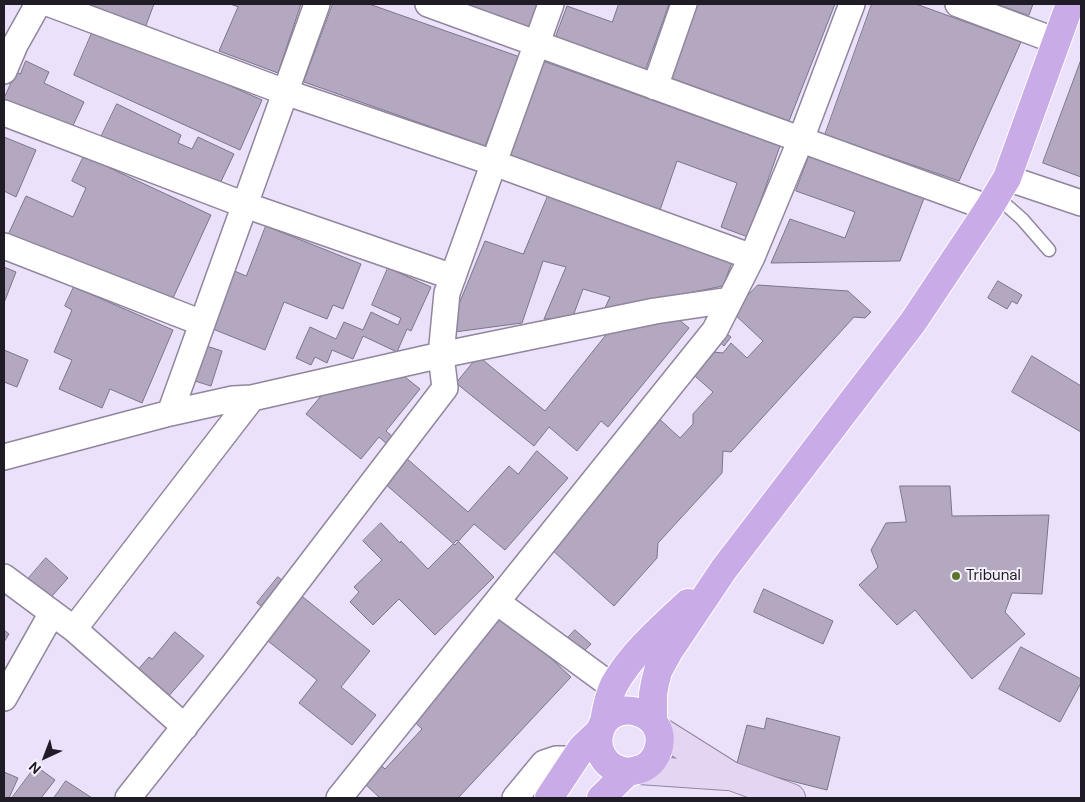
<!DOCTYPE html>
<style>
body{margin:0}
#map{position:relative;width:1085px;height:802px;overflow:hidden;background:#ece1fa;font-family:"DM Sans",sans-serif}
canvas{display:block}
.frame{position:absolute;inset:0;border:5px solid #201c25;pointer-events:none}
.north{position:absolute;left:20px;top:732px;width:50px;height:50px;-webkit-text-stroke:4px #f6f2fc;paint-order:stroke;rotate:223deg;font-size:14px;font-weight:700;line-height:20px;text-align:center;color:#201c25}
.north::after{content:'';display:block;margin:auto;width:18px;height:22px;background:#201c25;clip-path:polygon(50% 0,100% 100%,50% 72%,0 100%)}
</style>
<div id="map">
<canvas width="1085" height="802"></canvas>
<div class="frame"></div>
<div class="north">N</div>
</div>
<script>
const ctx = document.querySelector('canvas').getContext('2d');
ctx.lineJoin = 'round';
function fillPath(path, color) { ctx.fillStyle = color; ctx.fill(path, 'evenodd'); }
function trace(path, color, width, dash) { ctx.strokeStyle = color; ctx.lineWidth = width; ctx.lineCap = dash ? 'butt' : 'round'; ctx.setLineDash(dash || []); ctx.stroke(path); }
function write(font, color, halo, rows, align = 'center') {
  ctx.font = font + ' "DM Sans",sans-serif'; ctx.lineWidth = 4; ctx.setLineDash([]); ctx.textBaseline = 'middle'; ctx.strokeStyle = halo; ctx.fillStyle = color; for (const [text, x, y, turn = 0] of rows) {
    ctx.save(); ctx.translate(x, y); ctx.rotate((+turn || 0) * Math.PI / 180); ctx.textAlign = isNaN(turn) ? turn : align; if (halo) ctx.strokeText(text, 0, 0); ctx.fillText(text, 0, 0); ctx.restore();
  }
}
const building = new Path2D(`
 M82,4H154L145,28Z
 M230,4H301L278,73L219,51L238,7Z
 M333,4H369L520,57L485,146L304,82Z
 M456,4H538L528,29Z
 M619,4H669L645,71L555,38L567,6L612,22Z
 M697,4H835L789,121L671,78Z
 M872,4H916L1021,42L959,181L825,135Z
 M996,4H1033L1029,15Z
 M95,26L262,100L240,150L74,75Z
 M1081,60V177L1043,163Z
 M26,61L49,72L44,83L84,102L68,136L4,106V98L16,72L20,74Z
 M543,61L780,146L748,237L721,227L737,183L677,161L660,210L508,156Z
 M117,104L181,135L178,143L192,149L198,137L234,154L216,192L101,137Z
 M4,137L36,150L16,197L4,191Z
 M810,154L926,193L900,261L771,263L790,219L845,238L855,212L796,191Z
 M84,156L211,215L168,309L8,235L26,196L73,217L86,188L72,181Z
 M548,196L733,260L723,286L604,310L610,297L583,289L572,319H544L566,267L543,261L522,323L447,333L485,241L523,254Z
 M266,226L361,264L343,309L333,305L327,319L284,302L265,350L193,321L216,263L246,276Z
 M4,267L16,272L4,303Z
 M388,268L431,287L411,331L407,329L397,352L363,336L353,359L332,350L327,363L315,357L311,365L296,358L310,327L336,339L344,322L363,330L371,312L398,325L401,318L372,305Z
 M998,281L1022,295L1017,304L1012,301L1007,309L988,298Z
 M758,285L848,291L871,312L865,318L854,317L731,452L723,451L722,473L658,543L657,558L614,606L540,539L654,414L680,438L693,424V414L713,392L687,369L704,351L723,353L731,343L747,358L763,341L732,312Z
 M74,287L173,330L142,403L110,389L102,408L59,389L72,360L54,352L72,310L65,306Z
 M666,309L689,328L608,427L601,421L577,451L549,427L534,446L456,383L478,356L545,411L622,315Z
 M722,330L731,337L724,346L716,339Z
 M194,342L222,351L211,386L182,377Z
 M4,350L28,360L17,387L4,382Z
 M1032,356L1081,386V432L1012,392Z
 M390,365L420,389L386,431L393,437L387,444L379,437L361,459L306,414L336,378Z
 M537,451L568,478L505,550L474,524L455,545L383,482L405,457L468,512L509,466L518,474Z
 M900,486H950L952,516L1049,515L1042,594L1012,593L1005,612L1025,634L972,679L915,610L897,625L859,585L878,567L871,550L886,523L906,522Z
 M381,523L400,543L401,541L428,569L457,540L494,577L435,635L399,599L373,625L350,602L359,592L354,587L382,560L363,541Z
 M46,558L68,578L44,605L22,586Z
 M278,577L370,651L341,687L376,715L352,745L299,703L317,680L258,633L273,615L257,603Z
 M764,589L833,621L823,644L754,612Z
 M500,611L571,677L458,798H380L352,772L369,754L385,769L422,729L405,713Z
 M4,630L9,634L4,642Z
 M575,630L591,644L582,653L566,640Z
 M175,632L204,656L167,698L129,680L149,657L152,659Z
 M1021,647L1081,679V683L1060,722L999,689Z
 M767,718L840,737L827,790L736,767L747,725L764,729Z
 M36,766L55,780L41,798H12Z
 M4,772L18,778L9,798H4Z
 M66,781L92,798H54Z`);
const service = new Path2D(`
 M996,196L1022,219L1049,250`);
const minor = new Path2D(`
 M50,4L285,92L494,163L752,257
 M428,4L989,208
 M958,4L1056,41
 M4,71L15,45L38,4
 M655,87L684,4
 M4,113L245,205L453,277
 M1007,178L1081,203
 M4,246L202,323
 M170,413L317,4
 M4,457L170,413L233,399L252,398L441,355L655,311L730,300
 M4,577L74,629L185,727
 M497,602L613,687
 M74,629L252,398
 M4,698L52,613
 M128,798L234,664L445,388L441,355L447,293L551,4
 M339,798L715,330L752,257L801,139L852,4
 M515,798L544,763L556,759H575`);
const secondary = new Path2D(`
 M658,730L731,776L791,798
 M639,770L727,776`);
const primary = new Path2D(`
 M653,721V694L655,683L658,671L669,651L724,569L913,322L989,208L1007,178L1070,4
 M604,722C606,710 608,697 614,685C631,654 662,627 688,603
 M549,798L582,748L600,731
 M601,798C607,793 624,774 629,772C632,771 634,771 637,770C647,768 655,760 658,750C671,710 607,693 599,735C596,749 604,764 617,769C621,771 625,771 629,772`);
const markers = [
 [956,576,5,"#5c7629"]
];
const poiNames = [
 ["Tribunal",966,576]
];
fillPath(building, '#b3a8c0');
trace(building, '#7d748a', 1);
trace(service, '#90869d', 15);
trace(minor, '#90869d', 28);
trace(secondary, '#90869d', 30);
trace(primary, '#fff', 30);
trace(service, '#fff', 12);
trace(minor, '#fff', 25);
trace(secondary, '#e4d5f3', 28);
trace(primary, '#c9ace7', 28);
for (const [x, y, r, color] of markers) { const dot = new Path2D(); dot.arc(x, y, r, 0, 2 * Math.PI); ctx.fillStyle = color; ctx.fill(dot); trace(dot, '#f6f2fc', 2); }
write('15px', '#201c25', '#f6f2fc', poiNames, 'left');
</script>
